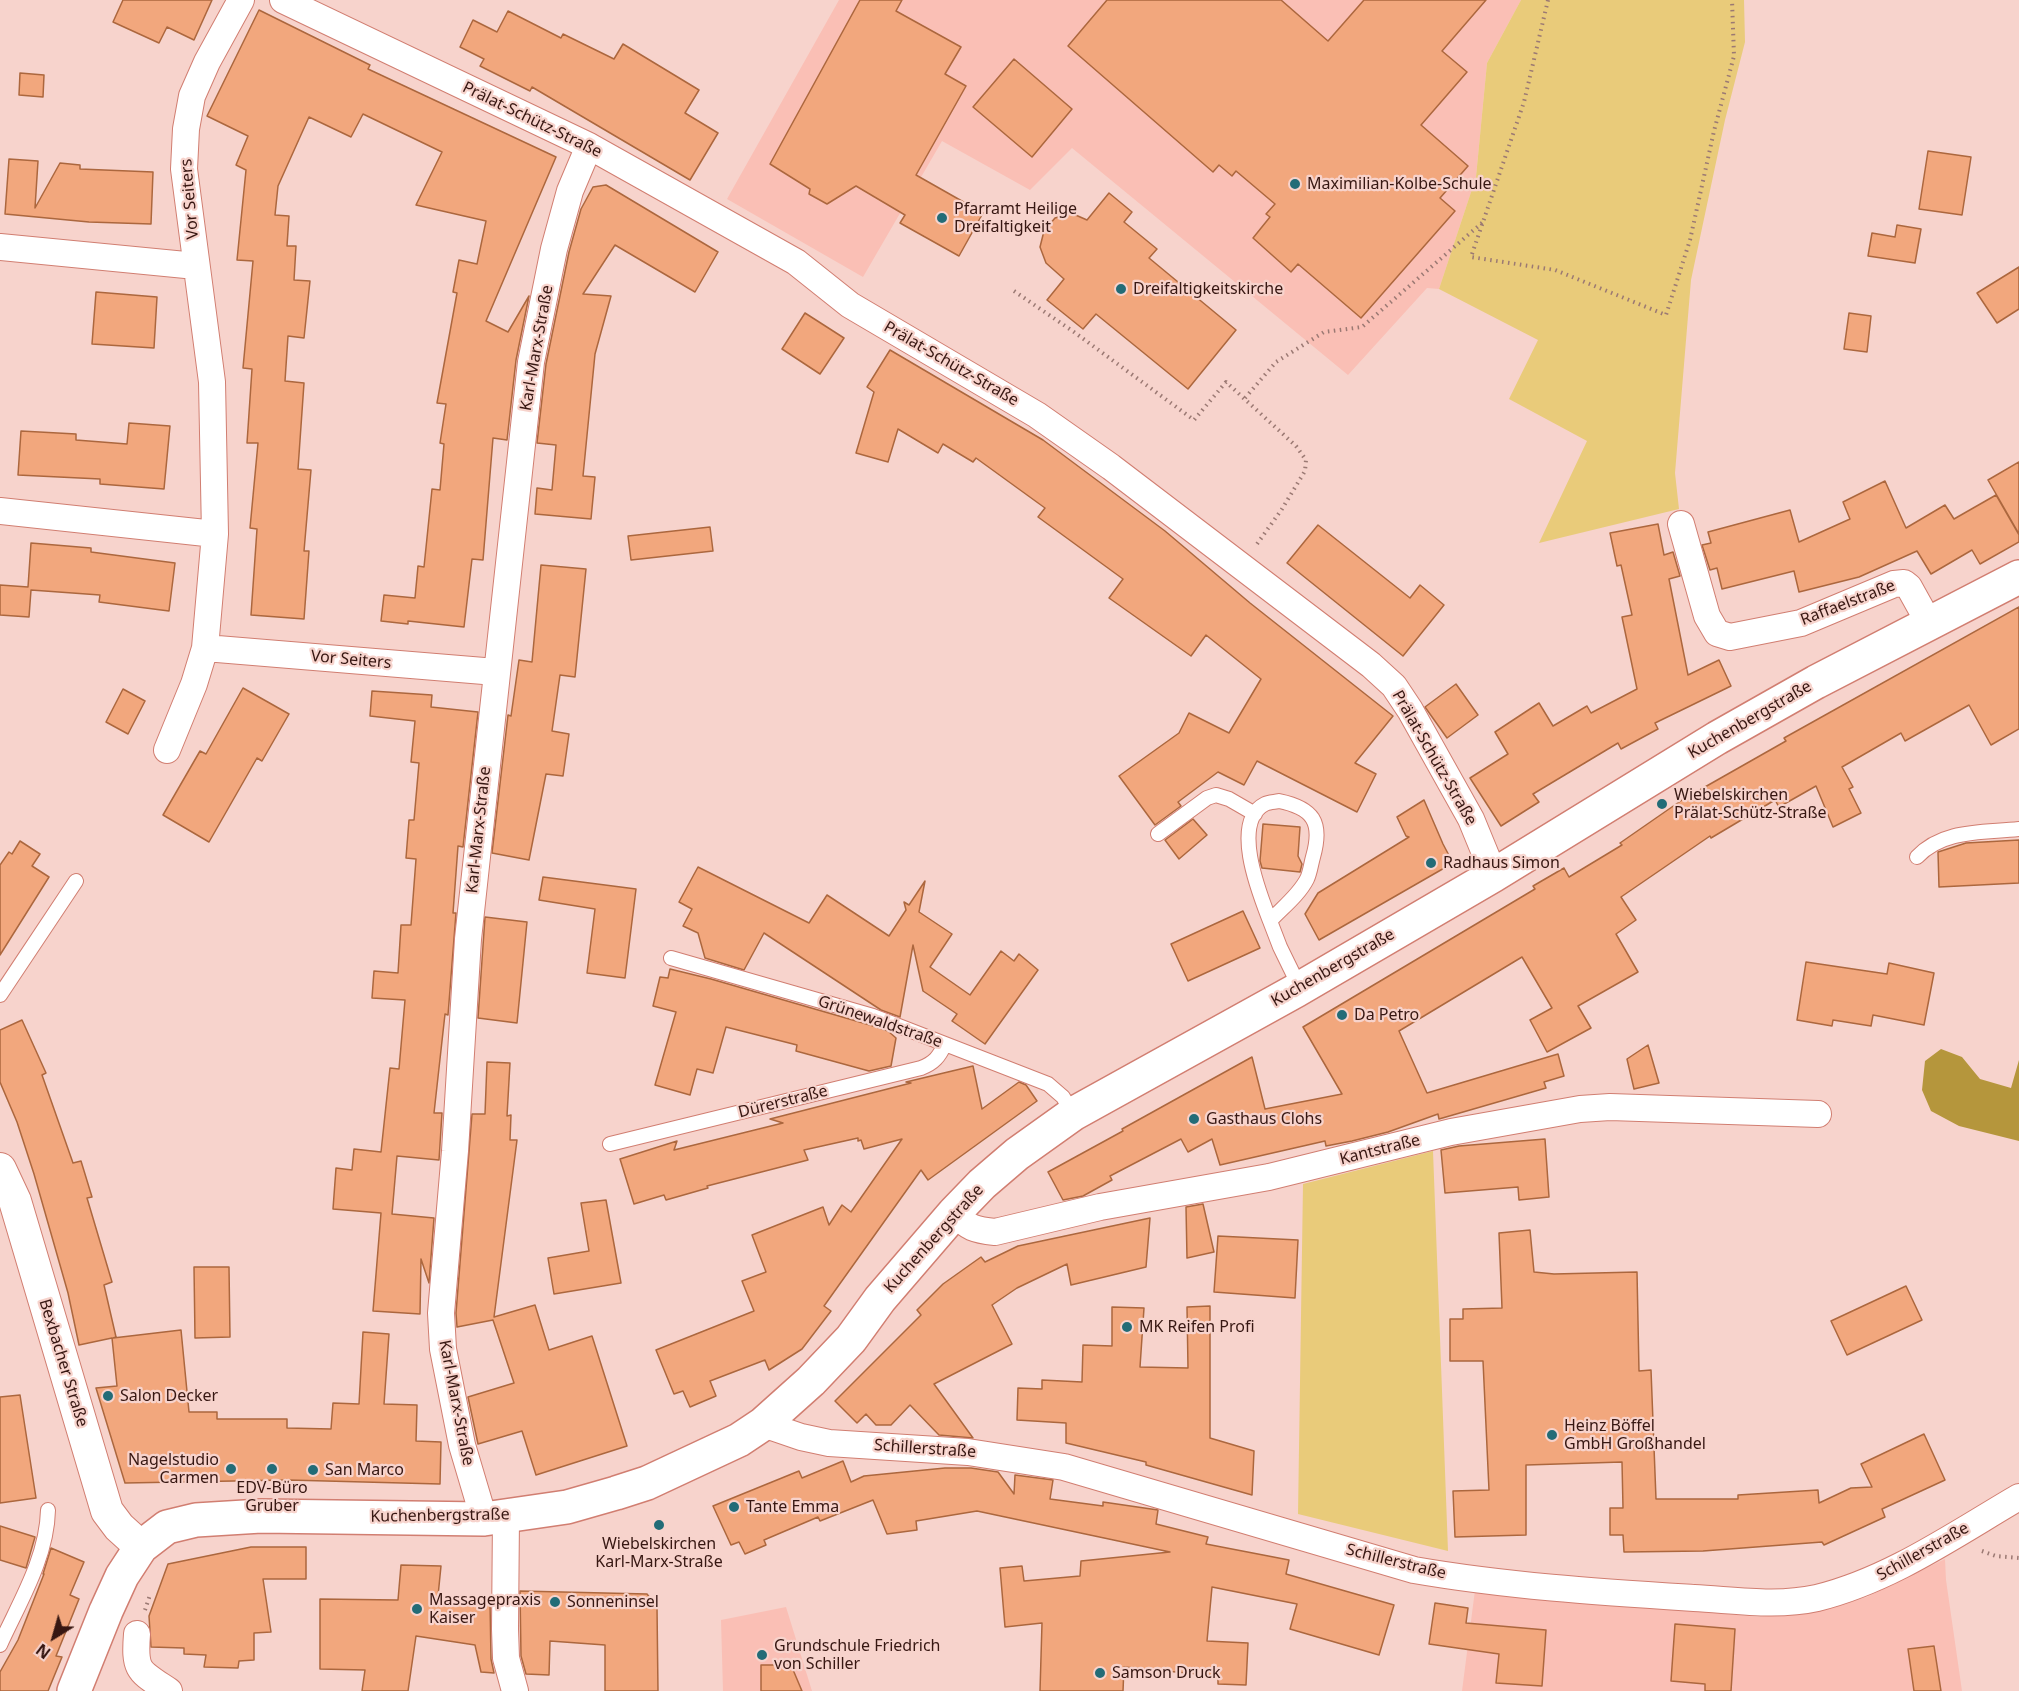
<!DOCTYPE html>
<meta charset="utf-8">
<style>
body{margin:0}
#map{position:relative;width:2019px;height:1691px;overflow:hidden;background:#f7d3cc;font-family:"Noto Sans",sans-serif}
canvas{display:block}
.north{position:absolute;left:24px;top:1607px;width:60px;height:60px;-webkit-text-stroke:4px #f7d3cc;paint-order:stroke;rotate:217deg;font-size:16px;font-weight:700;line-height:24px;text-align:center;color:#371712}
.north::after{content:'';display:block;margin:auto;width:21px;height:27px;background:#371712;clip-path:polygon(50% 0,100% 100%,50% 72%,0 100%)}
</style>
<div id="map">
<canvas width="2019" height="1691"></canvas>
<div class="north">N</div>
</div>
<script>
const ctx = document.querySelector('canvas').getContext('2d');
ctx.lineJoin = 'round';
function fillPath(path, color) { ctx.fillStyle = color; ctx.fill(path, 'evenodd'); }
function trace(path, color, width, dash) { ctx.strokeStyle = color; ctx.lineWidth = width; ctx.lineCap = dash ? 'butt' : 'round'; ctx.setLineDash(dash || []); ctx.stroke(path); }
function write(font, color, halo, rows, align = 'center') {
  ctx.font = font + ' "Noto Sans",sans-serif'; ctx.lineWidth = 4.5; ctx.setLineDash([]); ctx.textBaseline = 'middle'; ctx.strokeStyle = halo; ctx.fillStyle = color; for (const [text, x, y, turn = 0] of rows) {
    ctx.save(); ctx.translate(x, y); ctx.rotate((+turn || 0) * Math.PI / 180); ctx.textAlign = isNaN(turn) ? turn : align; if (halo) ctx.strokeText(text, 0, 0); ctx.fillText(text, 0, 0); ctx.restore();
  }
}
const built = new Path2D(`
 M839,0H1521L1487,63L1476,177L1439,289L1427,288L1348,375L1072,148L1030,190L942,141L863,277L727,199Z
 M1945,1559L1946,1580L1962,1691H1462L1475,1590L1758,1617L1819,1611L1867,1597Z
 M786,1607L812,1691H723L721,1620Z`);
const green = new Path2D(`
 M1521,0H1744L1745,42L1725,120L1691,280L1675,473L1679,509L1539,543L1587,441L1509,399L1538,340L1439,289L1476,177L1487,63Z
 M1433,1151L1448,1551L1298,1514L1303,1184Z`);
const forest = new Path2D(`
 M1941,1049L1962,1057L1980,1079L2011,1088L2019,1060V1141L1959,1126L1931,1111L1922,1090L1925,1061Z`);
const building = new Path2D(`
 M123,0H212L194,40L167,27L159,43L113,22Z
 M860,0H902L896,11L961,47L945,74L966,86L916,175L983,213L959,256L900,223L905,215L856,186L827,204L809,194L810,189L770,164Z
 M1107,0H1281L1328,41L1364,0H1486L1442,51L1467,72L1421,125L1468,166L1440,198L1455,211L1361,318L1298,264L1291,272L1253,238L1270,217L1266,214L1275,204L1236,171L1232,176L1219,165L1213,172L1068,46Z
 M259,10L370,65L368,69L556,157L486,321L508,332L529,296L516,360L507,440L493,438L483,560L472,559L464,627L408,621V624L381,621L384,595L415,598L418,566L424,567L432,489L440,490L444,444L440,443L446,404L437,403L457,293L453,292L459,260L477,264L486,221L416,205L442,152L363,114L351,137L309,117L278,186L275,215L289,216L287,246H296L294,280L310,281L304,338L288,336L285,381L304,383L298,469L311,470L304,551H309L304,619L251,615L257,529L250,528L258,443H247L252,369L243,368L253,261L237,260L246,170L236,165L248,136L207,116Z
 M508,11L561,38L563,34L614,59L623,44L699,90L685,113L718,133L690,180L532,87L530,91L480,66L484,59L460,47L473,20L497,32Z
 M1014,59L1072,109L1032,157L973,107Z
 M20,73L44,75L43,97L19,95Z
 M1928,151L1971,157L1962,215L1919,209Z
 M9,159L38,161L35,208L60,163L80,165V169L153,172L151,224L89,222L5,214Z
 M606,185L718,252L695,292L615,245L583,294L611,296L595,354L583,476L595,477L591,519L535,514L537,488L552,490L556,445L537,443L546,364L569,252L581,209L593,187Z
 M1109,193L1132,212L1124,222L1157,249L1149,258L1236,330L1188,389L1096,314L1083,329L1047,300L1064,279L1046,263L1040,247L1044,231L1055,218L1071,213L1087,220Z
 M1897,225L1921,229L1915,263L1868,256L1872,233L1895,237Z
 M2019,267V309L1997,323L1977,293Z
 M96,292L157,297L154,348L92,344Z
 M805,313L844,338L820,374L782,349Z
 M1849,313L1871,316L1867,352L1844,349Z
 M890,350L1043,440L1165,531L1250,603L1393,716L1355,763L1376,774L1357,812L1257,761L1244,785L1218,772L1178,802L1181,806L1155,825L1119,776L1179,733L1189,713L1229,733L1261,679L1206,635L1191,656L1109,598L1123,579L1038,517L1045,508L976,458L973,462L943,444L938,453L898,429L888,462L856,453L874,392L867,387Z
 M129,423L170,426L164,489L100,484V479L18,475L21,431L76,434V440L127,444Z
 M2019,462V534L1988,480Z
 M1885,481L1906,528L1945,505L1954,519L1996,495L2019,535V542L1980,564L1972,550L1931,574L1917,551L1859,577L1799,592L1794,571L1722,589L1717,568L1710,570L1702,545L1711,543L1708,532L1790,510L1799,542L1850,519L1843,502Z
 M1658,524L1664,555L1673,552L1680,576L1669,579L1688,675L1719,660L1731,686L1655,723L1658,729L1621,749L1618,743L1533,794L1539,802L1501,826L1470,778L1508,754L1495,732L1539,703L1553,726L1587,706L1591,713L1637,689L1622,617L1632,615L1621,565L1617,566L1610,533Z
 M1318,525L1410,598L1420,585L1444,605L1403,656L1287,563Z
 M710,527L713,551L631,560L628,536Z
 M31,543L91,548V552L175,563L169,611L99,602L100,595L31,590L29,617L0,615V585L28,587Z
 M541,565L586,569L575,677L560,675L552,731L569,734L563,776L546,774L529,860L492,853L508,715L511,716L519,660L532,662Z
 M2019,607V729L1991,745L1969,705L1905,741L1901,733L1842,767L1853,787L1849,789L1861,813L1833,827L1816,786L1779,807L1775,800L1711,838L1710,836L1621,897L1636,920L1616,934L1638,972L1578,1006L1591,1028L1547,1052L1530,1020L1552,1008L1522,957L1399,1031L1427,1093L1558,1054L1564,1076L1544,1082L1546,1088L1439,1119L1438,1114L1388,1132L1352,1141L1326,1146L1325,1141L1220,1165L1212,1139L1188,1152L1181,1139L1110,1176L1112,1180L1083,1196L1063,1200L1048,1172L1123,1131L1122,1129L1252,1057L1265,1109L1342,1094L1303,1027L1535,889L1533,886L1564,868L1569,877L1622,845L1620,843L1682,800L1786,741L1784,738Z
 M1456,684L1478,715L1447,738L1425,707Z
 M243,688L289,714L262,761L257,758L209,842L163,815L200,751L206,754Z
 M123,689L145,701L128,734L106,722Z
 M372,691L432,695L431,707L478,712L463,847L458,846L453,913H456L448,1015L445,1014L434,1113H442L439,1160L397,1156L392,1214L434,1218L429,1283L421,1259L420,1314L373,1311L381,1213L333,1209L336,1168L352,1170L354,1149L381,1152L390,1068L399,1069L405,1000L372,998L374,971L398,973L401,925H411L416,859L406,858L409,820H414L419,763L411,762L415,721L370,716Z
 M1424,800L1443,844L1453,863L1319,940L1305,914L1318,893L1409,837L1406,836L1397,817Z
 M1193,819L1207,835L1179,859L1165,840Z
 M1263,824L1300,827L1298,856L1302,864L1300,872L1262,868L1260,861Z
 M2019,840V883L1939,887L1938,852L1966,843Z
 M20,841L40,854L32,866L49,877L0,955V865L9,852L12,854Z
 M698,867L809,923L827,895L889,936L906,910L904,902L909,905L925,881L919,912L952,934L930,967L970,995L1001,951L1014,961L1019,954L1038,970L985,1044L952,1021L957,1014L923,991L913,945L900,1017L881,1010L764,933L744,970L705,958L698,933L683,926L692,909L679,902Z
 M543,877L636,889L625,978L587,973L595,909L539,900Z
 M1243,911L1260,948L1188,981L1171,944Z
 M485,917L527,922L517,1023L478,1018Z
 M1806,962L1887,974L1889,963L1934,973L1924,1025L1873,1015L1871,1026L1833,1020L1832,1026L1797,1020Z
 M670,969L711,979L870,1025L888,1031L896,1038L891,1066L869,1071L796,1051L797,1045L726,1027L713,1073L697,1069L690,1095L655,1085L676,1012L653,1006L660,977L668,978Z
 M22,1020L46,1073L42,1075L73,1163L81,1161L92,1197L87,1198L112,1282L104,1285L116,1337L113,1338L181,1330L189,1412H217V1419H287V1428L331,1429L333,1403L359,1404L363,1332L389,1334L384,1404L417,1405L416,1441L441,1442L440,1484L288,1480L125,1483L96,1388L117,1386L112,1338L79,1345L68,1293L34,1174L17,1122L0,1082V1030Z
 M1648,1045L1659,1083L1634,1089L1627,1059Z
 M487,1062L510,1063L507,1116L511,1115L510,1140H517L494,1317L535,1305L549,1350L592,1336L627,1446L536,1475L522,1431L478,1444L468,1397L514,1383L493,1320L457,1327L456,1313L472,1114H485Z
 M973,1066L982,1109L1019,1082L1026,1085L1037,1101L928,1180L921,1170L824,1306L831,1311L802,1349L769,1370L765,1360L710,1381L716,1396L690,1407L683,1391L674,1394L656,1350L754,1311L742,1281L766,1272L752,1235L823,1207L829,1225L842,1205L851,1212L902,1139L864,1149L861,1140L858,1141V1138L804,1150L808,1160L707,1186L708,1188L666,1200L664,1195L634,1204L620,1159L677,1141L674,1150L783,1123L770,1119L911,1083L906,1082Z
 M1545,1139L1549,1197L1519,1200L1518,1187L1445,1193L1441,1150L1459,1146Z
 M606,1200L621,1283L554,1294L548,1258L589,1251L581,1203Z
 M1203,1204L1214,1252L1187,1258L1186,1207Z
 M1150,1218L1146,1267L1071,1285L1067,1264L1017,1288L992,1305L1012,1344L934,1384L973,1438L939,1435L910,1405L891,1425H876L866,1414L857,1423L835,1401L921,1315L917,1310L943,1284L981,1257L985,1262L1018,1246Z
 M1530,1230L1534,1272L1554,1274L1637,1272L1639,1371L1651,1370L1656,1499H1738V1495L1818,1490L1819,1503L1851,1488L1872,1487L1861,1464L1924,1434L1945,1480L1882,1509L1885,1517L1824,1545L1822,1542L1703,1551L1624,1552L1623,1535H1610V1508H1623L1622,1462L1526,1465V1535L1455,1537L1453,1491L1489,1490L1483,1361H1450V1319H1463V1309L1502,1308L1499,1233Z
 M1218,1236L1298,1240L1295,1298L1214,1292Z
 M194,1267H229L230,1337L195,1338Z
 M1906,1286L1922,1320L1847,1355L1831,1321Z
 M1210,1306V1438L1254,1451L1252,1495L1146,1465V1462L1066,1443V1423L1017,1420L1018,1388L1042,1389V1380L1082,1382L1083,1345L1112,1346V1307L1144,1308L1140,1367L1188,1368L1187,1307Z
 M20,1395L36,1498L0,1503V1397Z
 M843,1461L851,1482L864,1476L945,1468H971L998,1472L1014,1494L1015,1475L1053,1480L1050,1499L1103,1506V1502L1158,1510L1156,1524L1208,1537L1206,1544L1289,1560L1286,1574L1394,1605L1379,1655L1290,1629L1297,1604L1212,1587L1207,1641L1248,1643L1246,1685L1218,1684V1676L1124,1667L1123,1691H1040L1042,1623L1005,1627L1000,1568L1022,1566L1024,1581L1080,1576L1081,1561L1170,1552L977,1511L916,1521L917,1530L887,1534L873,1500L820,1521L818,1517L764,1540L766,1545L745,1554L739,1542L731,1545L713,1506L799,1471L802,1478Z
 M0,1526L35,1537L26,1568L0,1560Z
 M251,1547H306V1579H263L271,1632L254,1633V1660L239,1661L238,1668L204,1667L206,1655L184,1654V1648L151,1647L149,1616L168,1564Z
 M51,1548L84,1562L70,1595L79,1599L56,1656L62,1657L48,1691H0V1672L18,1640L44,1574H43Z
 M401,1565L441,1566L438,1596L490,1602L491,1659L494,1673L481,1672L475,1645L416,1636L408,1691H362L365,1670L320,1669V1599L398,1600Z
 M520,1591L647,1594L657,1607L658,1691H605V1645L550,1641L549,1675L526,1674L521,1656Z
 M1435,1603L1468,1608L1466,1623L1546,1630L1542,1686L1496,1683L1499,1654L1429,1644Z
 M1675,1624L1735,1629L1731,1691H1705V1684L1671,1681Z
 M1934,1646L1941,1691H1914L1908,1649Z
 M761,1665H791L802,1691H761Z`);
const path = new Path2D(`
 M1548,0L1524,102L1471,257L1555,270L1666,315L1690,240L1714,131L1734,56L1732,0
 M1014,291L1074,332L1194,420L1226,382L1296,446L1306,460L1305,471L1282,509L1257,544
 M1245,398L1276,362L1324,332L1362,327L1483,222
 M1982,1551L1996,1556L2019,1558
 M145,1610L150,1595`);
const service = new Path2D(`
 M1279,801C1313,808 1323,822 1313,857C1311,864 1310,873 1307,879C1299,895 1282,908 1270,921C1260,895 1230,822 1265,804C1269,802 1275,802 1279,801Z
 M1158,834L1207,798L1216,795L1229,799L1255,814
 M1917,857C1943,829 1983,833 2019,829
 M1270,921L1280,947L1300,988
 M671,958L873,1016L1048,1084L1063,1097L1073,1114
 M0,995L76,881
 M610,1144L921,1068C934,1063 939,1057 945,1044
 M0,1645C19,1603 47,1558 48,1510`);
const minor = new Path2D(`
 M283,0L589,146L796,262L850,305L1037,415L1111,467L1371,665L1394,686L1410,710L1471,819L1494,875
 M0,247L196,266
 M0,511L215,534
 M1681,524L1707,616L1717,633L1730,637L1801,623L1894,584L1904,583L1909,587L1929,623
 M205,648L496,672
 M167,750L194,684L205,648L215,534L212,382L184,169L186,129L192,96L207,62L241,0
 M954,1213C968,1228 975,1230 995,1232L1100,1207L1269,1177L1451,1132L1580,1109L1610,1107L1818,1114
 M763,1424L801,1437L829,1443L968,1452L1064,1467L1414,1570C1506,1586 1601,1592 1694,1598C1734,1600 1777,1607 1817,1598C1890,1580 1954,1535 2019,1497
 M506,1517L505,1629L506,1658L515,1691
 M484,1519L462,1445L443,1349L441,1313L455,1151L468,939L531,362L554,249L570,191L589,146
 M137,1634C134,1672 139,1671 169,1691`);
const tertiary = new Path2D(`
 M0,1169L15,1201L107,1511L119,1527L141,1547`);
const secondary = new Path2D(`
 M74,1691L106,1611L122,1576L141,1547L167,1527L196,1520L261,1516L484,1519L567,1507L616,1493L647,1483L739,1440L763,1424L811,1381L851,1339L880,1299L954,1213L982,1184L1017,1154L1073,1114L1297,990L1494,875L1717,738L1816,682L2019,577`);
const markers = [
 [1295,184,6,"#236c77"],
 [942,218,6,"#236c77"],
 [1121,289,6,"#236c77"],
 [1662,804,6,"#236c77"],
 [1431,863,6,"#236c77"],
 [1342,1015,6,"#236c77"],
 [1194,1119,6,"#236c77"],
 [1127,1327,6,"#236c77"],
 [108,1396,6,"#236c77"],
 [1552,1435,6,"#236c77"],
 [231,1469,6,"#236c77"],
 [272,1469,6,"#236c77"],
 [313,1470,6,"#236c77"],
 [734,1507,6,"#236c77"],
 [659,1525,6,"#236c77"],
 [555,1602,6,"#236c77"],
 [417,1609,6,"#236c77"],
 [762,1655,6,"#236c77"],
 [1100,1673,6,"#236c77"]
];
const streetNames = [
 ["Prälat-Schütz-Straße",532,120,26],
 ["Vor Seiters",190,199,-95],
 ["Karl-Marx-Straße",537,348,-80],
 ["Prälat-Schütz-Straße",951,364,30],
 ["Raffaelstraße",1848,603,-21],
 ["Vor Seiters",351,660,5],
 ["Kuchenbergstraße",1750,720,-30],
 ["Prälat-Schütz-Straße",1434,758,60],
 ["Karl-Marx-Straße",479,830,-84],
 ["Kuchenbergstraße",1333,968,-30],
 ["Grünewaldstraße",880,1022,19],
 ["Dürerstraße",783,1102,-14],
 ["Kantstraße",1380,1150,-14],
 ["Kuchenbergstraße",934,1239,-48],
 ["Bexbacher Straße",63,1363,73],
 ["Karl-Marx-Straße",456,1403,79],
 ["Schillerstraße",925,1449,4],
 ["Kuchenbergstraße",440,1516,-1],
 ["Schillerstraße",1923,1552,-29],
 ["Schillerstraße",1396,1562,14]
];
const poiNames = [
 ["Maximilian-Kolbe-Schule",1307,184],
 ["Pfarramt Heilige",954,209],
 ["Dreifaltigkeit",954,227],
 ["Dreifaltigkeitskirche",1133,289],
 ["Wiebelskirchen",1674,795],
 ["Prälat-Schütz-Straße",1674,813],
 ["Radhaus Simon",1443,863],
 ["Da Petro",1354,1015],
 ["Gasthaus Clohs",1206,1119],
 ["MK Reifen Profi",1139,1327],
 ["Salon Decker",120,1396],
 ["Heinz Böffel",1564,1426],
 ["GmbH Großhandel",1564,1444],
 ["Nagelstudio",219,1460,"right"],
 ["Carmen",219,1478,"right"],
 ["San Marco",325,1470],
 ["EDV-Büro",272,1488,"center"],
 ["Gruber",272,1506,"center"],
 ["Tante Emma",746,1507],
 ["Wiebelskirchen",659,1544,"center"],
 ["Karl-Marx-Straße",659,1562,"center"],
 ["Massagepraxis",429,1600],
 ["Kaiser",429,1618],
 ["Sonneninsel",567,1602],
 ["Grundschule Friedrich",774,1646],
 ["von Schiller",774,1664],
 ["Samson Druck",1112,1673]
];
fillPath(built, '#fabfb5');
fillPath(green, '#e9cb7a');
fillPath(forest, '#b5963c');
fillPath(building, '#f2a77d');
trace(building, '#ac673e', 1.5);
trace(service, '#d17e71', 16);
trace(minor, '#d17e71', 28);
trace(tertiary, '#d17e71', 34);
trace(secondary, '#d17e71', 36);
trace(path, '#9b7973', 4, [1.5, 4.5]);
trace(service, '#fff', 14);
trace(minor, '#fff', 26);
trace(tertiary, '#fff', 32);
trace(secondary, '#fff', 33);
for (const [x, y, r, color] of markers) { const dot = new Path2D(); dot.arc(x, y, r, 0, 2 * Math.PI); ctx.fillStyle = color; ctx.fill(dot); trace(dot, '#f7d3cc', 2); }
write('16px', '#371712', '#f7d3cc', streetNames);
write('16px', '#371712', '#f7d3cc', poiNames, 'left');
</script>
